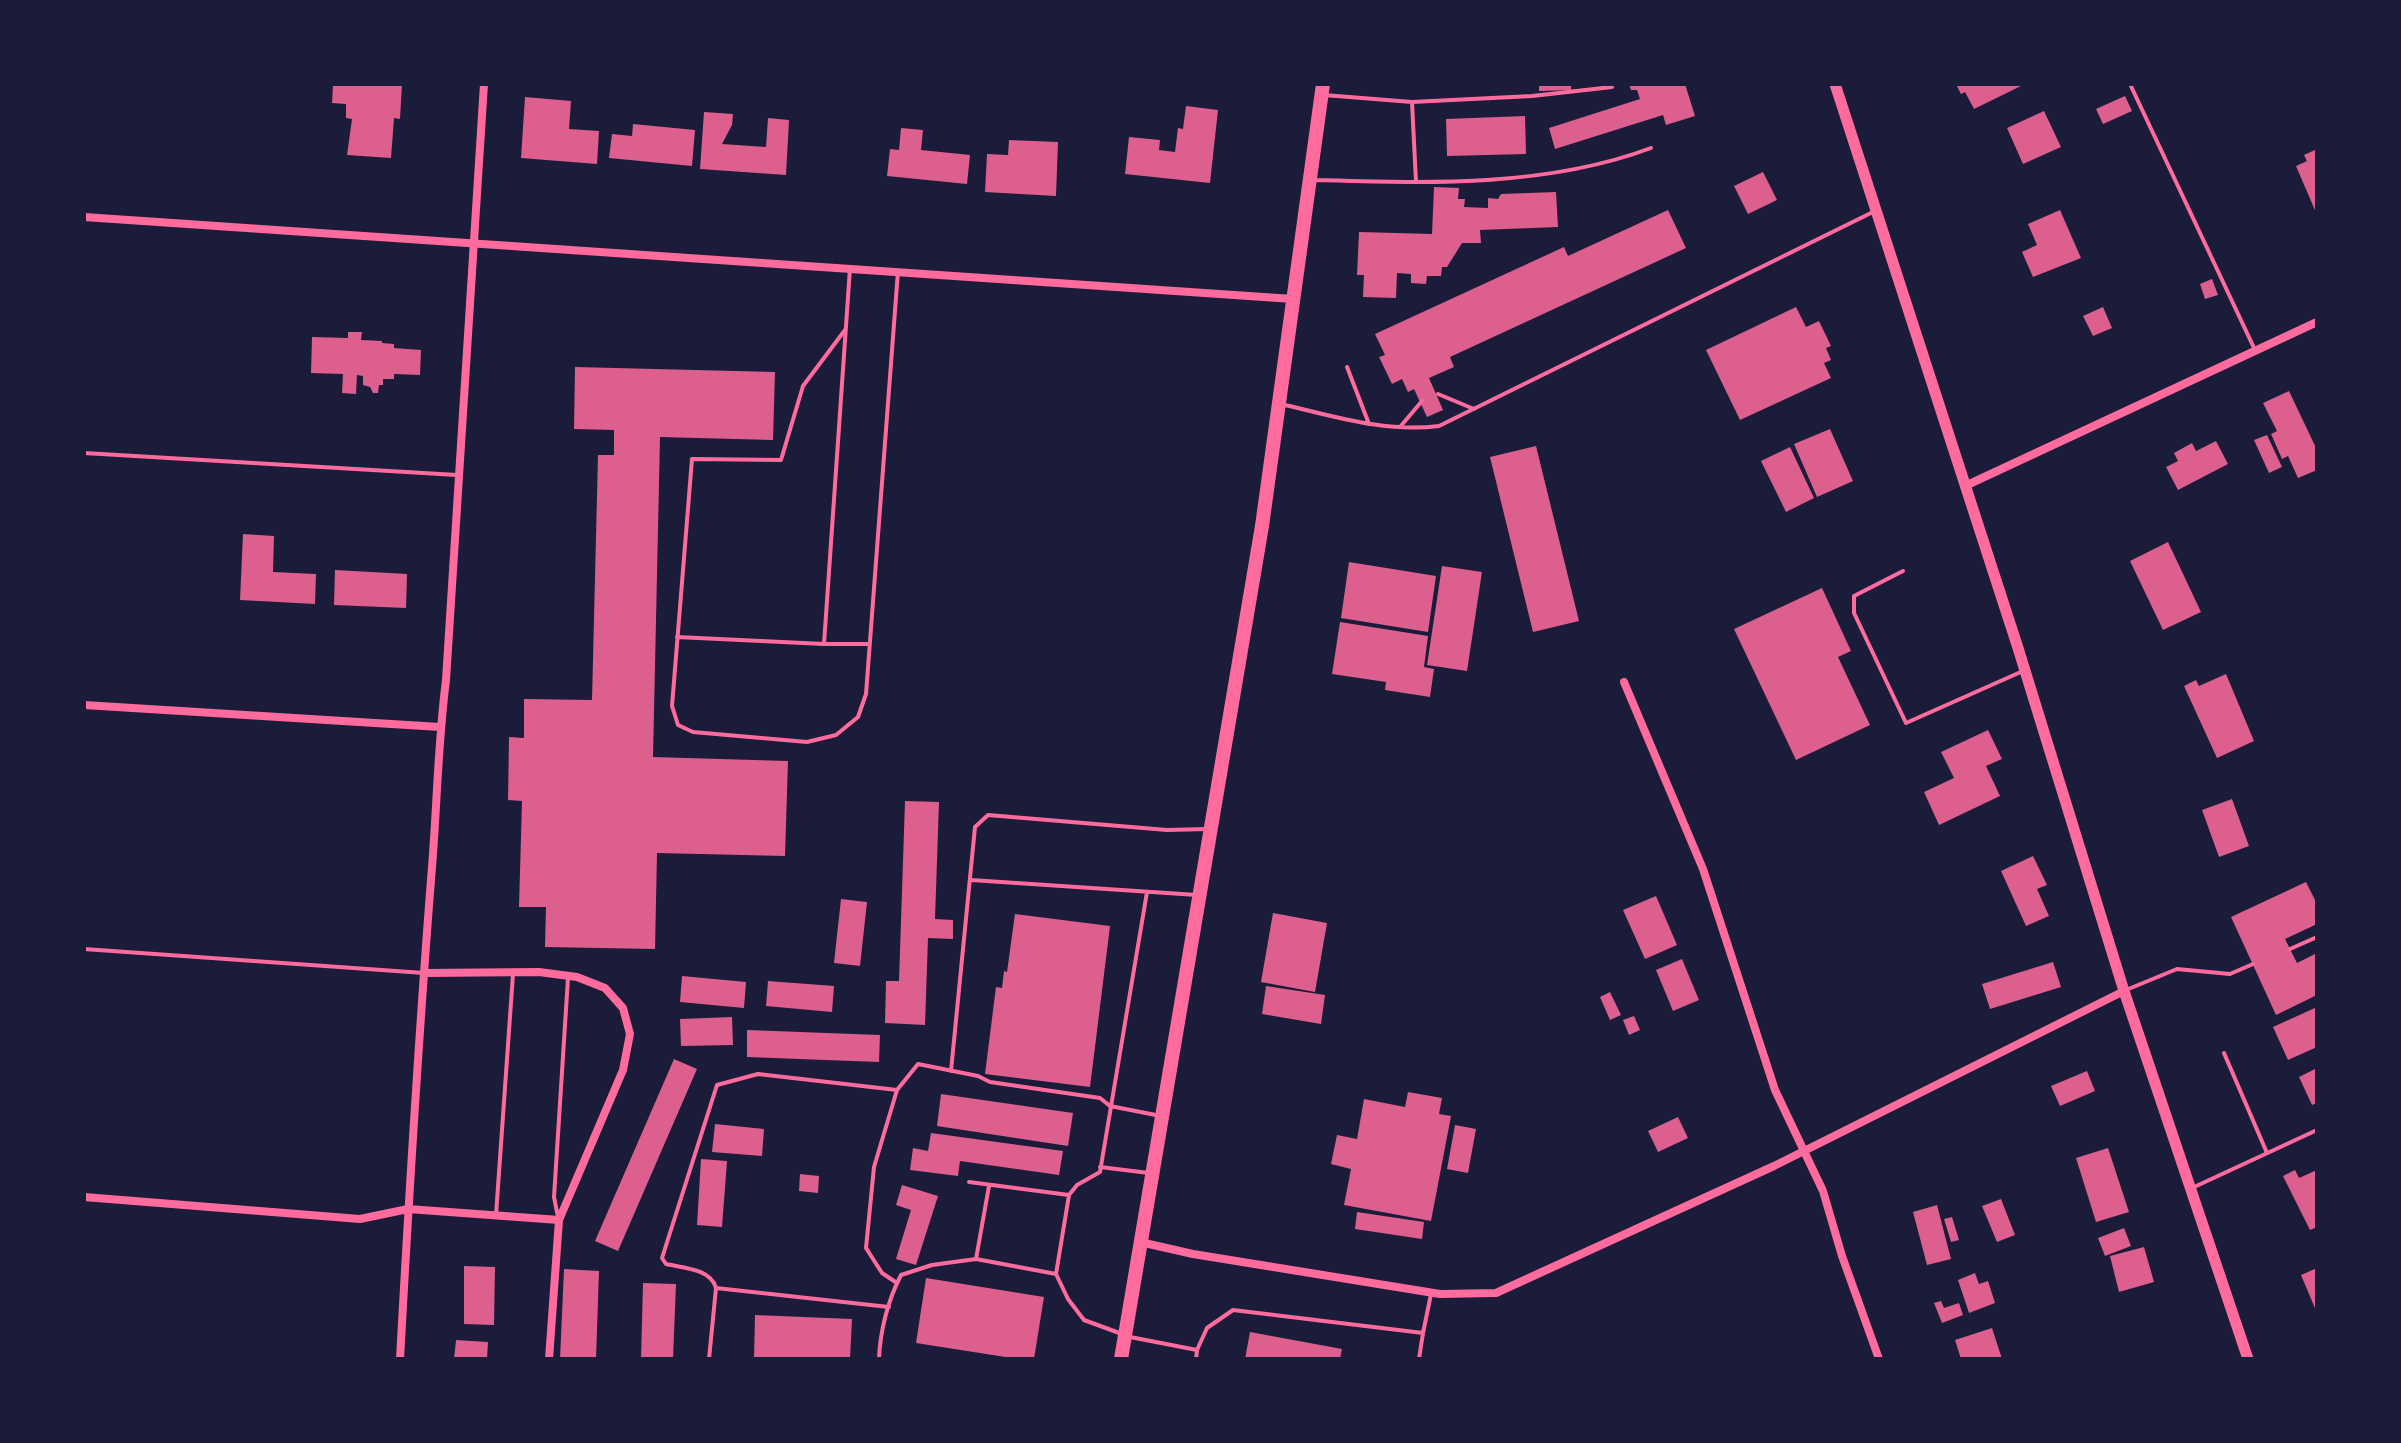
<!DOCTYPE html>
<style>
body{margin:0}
#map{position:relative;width:2401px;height:1443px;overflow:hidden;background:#1b1b3a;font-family:"Noto Sans",sans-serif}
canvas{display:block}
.frame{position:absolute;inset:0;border:86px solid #1b1b3a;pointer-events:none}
</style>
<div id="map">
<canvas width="2401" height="1443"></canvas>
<div class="frame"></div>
</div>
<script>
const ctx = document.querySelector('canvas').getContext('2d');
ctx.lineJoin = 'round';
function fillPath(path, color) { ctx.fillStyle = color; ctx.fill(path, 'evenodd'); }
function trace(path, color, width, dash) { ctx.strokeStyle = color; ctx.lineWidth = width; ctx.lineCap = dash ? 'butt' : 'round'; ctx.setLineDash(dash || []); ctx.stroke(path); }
const building = new Path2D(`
 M333,84H402L400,119L394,118L391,158L347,155L352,119L346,118V104L332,103Z
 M1539,84H1571V90L1539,91Z
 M1629,84H1685L1695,116L1666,125L1663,115L1555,149L1549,128L1640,99L1637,90H1631Z
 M1956,84H2025L1974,109L1965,92L1961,94Z
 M2125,96L2132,111L2103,124L2096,109Z
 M525,97L571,101L569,129L599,131L597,164L521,158Z
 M1186,106L1218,110L1210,183L1125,174L1129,137L1160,140L1159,150L1175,152L1178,128L1183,129Z
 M2044,111L2061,147L2023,164L2007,128Z
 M704,112L733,114L732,125L722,144L766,147L768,118L789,120L786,175L700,169Z
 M1525,116L1526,154L1447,156L1446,119Z
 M633,124L695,130L692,166L609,158L612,134L632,136Z
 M901,128L923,130L921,150L970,155L967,184L887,176L890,149L899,150Z
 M1009,140L1058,142L1056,196L985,192L987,154L1008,155Z
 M2317,149V215L2296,166L2307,161L2304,155Z
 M1763,172L1777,200L1748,214L1734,186Z
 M1434,187L1459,188L1458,199H1465L1464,207L1488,208V198L1498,199L1501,194L1556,192L1558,227L1480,230L1481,243H1462L1447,267H1442L1441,276H1427L1426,284L1411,283V274L1397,273L1396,298L1363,297L1364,275H1357L1359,232L1432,234Z
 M1668,210L1686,248L1450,357L1454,367L1429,378L1443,410L1427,417L1414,389L1408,392L1402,379L1392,384L1379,357L1385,355L1375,334L1564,247L1568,256Z
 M2060,210L2081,258L2033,277L2022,252L2037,245L2028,224Z
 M2212,279L2218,295L2205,299L2200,284Z
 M1796,307L1806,327L1819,321L1831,346L1826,348L1831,360L1824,363L1831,378L1740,420L1706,350Z
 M2103,307L2112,328L2093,336L2083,316Z
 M348,332H362L361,340L382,341V343L394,344V348L421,350L420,375L394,374V379H383V385H379L378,393H373L370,387L363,385V376L357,375L356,394L342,393L343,374L311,373L312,337L348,338Z
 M575,367L775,372L773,440L660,437L653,757L788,761L785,856L657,853L655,949L545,947L546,907H519L522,801L508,800L509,737L524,738V699L592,700L598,455H614V430L574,429Z
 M2289,391L2317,450V470L2298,478L2288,456L2282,459L2271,434L2277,431L2263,403Z
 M1830,429L1853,481L1817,497L1794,444Z
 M2267,435L2282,467L2269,473L2254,440Z
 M2216,441L2228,464L2178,490L2166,467L2178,461L2174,453L2192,443L2196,451Z
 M1536,446L1579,621L1533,632L1490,457Z
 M1790,447L1814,498L1786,512L1761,461Z
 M243,534L274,536L273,572L316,574L315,604L240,600Z
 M2168,542L2201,612L2163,630L2130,561Z
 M1349,562L1436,576L1428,632L1341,618Z
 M1442,566L1482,572L1467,671L1427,665Z
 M335,570L407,574L406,608L334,605Z
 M1822,588L1851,651L1838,657L1870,725L1796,760L1734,629Z
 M1340,622L1428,636L1424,667L1434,669L1430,697L1385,690L1386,682L1332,674Z
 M2226,674L2254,741L2217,758L2184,686L2196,680L2199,686Z
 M1988,730L2002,759L1986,766L2000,796L1939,825L1924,792L1954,778L1941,752Z
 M2232,799L2249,846L2219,857L2202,810Z
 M905,801L939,802L935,919L953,920V939L928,938L925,1025L885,1023L886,981H899Z
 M2033,856L2047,885L2037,889L2049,916L2026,926L2001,871Z
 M2306,882L2317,904V924L2285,939L2297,963L2317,953V995L2276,1015L2231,917Z
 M1656,896L1677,945L1645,959L1623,910Z
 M841,899L867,902L860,966L834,963Z
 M1273,913L1327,923L1315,992L1261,982Z
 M1015,914L1110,926L1090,1087L985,1074L996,987L1002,988L1004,971L1007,972Z
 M1682,959L1699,1000L1673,1011L1656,970Z
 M2053,962L2061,987L1990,1009L1982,984Z
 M682,976L746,982L744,1008L680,1002Z
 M768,981L834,986L832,1012L766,1006Z
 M1266,986L1325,995L1321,1024L1262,1014Z
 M1610,992L1621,1015L1610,1020L1600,997Z
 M2317,1007V1047L2288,1060L2273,1027Z
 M1634,1016L1640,1030L1629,1035L1623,1020Z
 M732,1017L733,1045L681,1046L680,1019Z
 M747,1030L880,1035L879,1062L747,1057Z
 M674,1059L697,1069L618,1251L595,1241Z
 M2317,1068V1103L2312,1105L2299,1077Z
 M2087,1071L2095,1091L2060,1106L2051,1086Z
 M1408,1092L1442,1098L1439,1114L1451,1116L1431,1221L1344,1205L1351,1169L1331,1164L1337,1135L1357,1139L1364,1099L1405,1107Z
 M941,1094L1073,1113L1068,1146L937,1126Z
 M1678,1117L1688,1138L1658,1152L1648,1131Z
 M715,1124L764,1129L762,1156L712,1152Z
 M1455,1125L1476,1129L1468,1173L1447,1169Z
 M931,1133L1063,1151L1059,1175L960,1161L958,1176L910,1170L913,1148L928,1151Z
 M2108,1148L2129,1212L2096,1222L2076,1158Z
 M701,1159L727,1161L722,1227L697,1225Z
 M2295,1170L2299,1178L2317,1170V1227L2310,1230L2283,1176Z
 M800,1174L819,1176L818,1193L799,1191Z
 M902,1185L938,1196L916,1265L896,1259L911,1210L896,1205Z
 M2001,1199L2015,1235L1997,1242L1982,1206Z
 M1937,1205L1951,1259L1927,1265L1913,1212Z
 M1357,1212L1424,1222L1422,1239L1355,1229Z
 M1952,1217L1959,1240L1951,1242L1944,1219Z
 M2124,1228L2131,1246L2105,1256L2098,1238Z
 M2144,1247L2154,1282L2119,1292L2110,1256Z
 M464,1266L495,1267L494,1325L464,1324Z
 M2317,1268V1313L2301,1275Z
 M564,1269L599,1271L596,1359H560Z
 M1975,1273L1979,1284L1988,1281L1995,1303L1969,1313L1958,1280Z
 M926,1278L1044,1297L1034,1359H1018L916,1343Z
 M643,1283L676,1284L673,1359H641Z
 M1941,1301L1944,1308L1959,1303L1963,1315L1942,1323L1934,1303Z
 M755,1315L852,1319L850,1359H754Z
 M1992,1328L2002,1359H1961L1955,1340Z
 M1250,1332L1342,1349L1340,1359H1245Z
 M456,1340L488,1342L487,1359H454Z`);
const service = new Path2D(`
 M2130,84L2255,350
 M1324,95L1412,102L1416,182
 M1412,102L1532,96L1612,87
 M1312,180C1425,183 1544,188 1651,148
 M850,268L824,644H869
 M845,330L803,386L781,460L692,459L672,706L678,725L693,732L807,742L836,735L858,717L866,694L898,271
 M1347,367L1369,424
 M1438,394L1474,409
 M1281,404C1333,416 1386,433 1439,426L1875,211
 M1400,427L1422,401
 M84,453L457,475
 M1903,571L1854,596V613L1906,723L2023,671
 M677,637L824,644
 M971,880L1197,895
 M84,949L424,973
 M2290,949L2317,937
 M2126,990L2177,969L2230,974L2253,964
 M2224,1053L2267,1153
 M951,1071L975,827L988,815L1167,830L1207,829
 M897,1090L874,1167L866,1248L882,1273L897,1283
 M1100,1167L1149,1173
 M969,1182L1069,1195L1077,1185L1100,1172L1147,892
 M2192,1188L2317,1130
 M1069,1195L1056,1274L1068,1299L1084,1320L1122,1334
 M496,1215L513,974
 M558,1217L554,1197L568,978
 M976,1259L1056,1274
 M716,1288L889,1307
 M1130,1337L1197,1350L1207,1328L1233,1310L1423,1333L1431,1294
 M709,1359L716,1288C711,1269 684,1268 666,1264L662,1258L717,1085L758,1074L897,1090L918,1064L978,1076L990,1082L1100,1098L1110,1106L1161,1116
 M879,1359C880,1331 888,1300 901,1275L932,1265L976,1259L989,1186
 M1196,1359L1197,1350
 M1419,1359L1423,1333`);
const minor = new Path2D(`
 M84,217L1293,299
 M1965,486L2317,322
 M1624,682L1703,869L1775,1090L1823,1191L1842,1256L1879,1359
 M84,705L440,727
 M424,973L539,972L577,977L605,988L623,1008L630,1034L623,1070L559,1220L549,1359
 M84,1197L360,1219L408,1209L559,1220
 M1140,1242L1193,1254L1440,1294L1496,1293L1774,1166L2124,991
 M400,1359C409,1195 419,1031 432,867C437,805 438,742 446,680L484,84`);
const tertiary = new Path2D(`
 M1835,84L2018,648L2124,991L2248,1359`);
const primary = new Path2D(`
 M1121,1359L1262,526L1323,84`);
fillPath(building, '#dd5f8e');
trace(service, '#ff6b9d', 4);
trace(minor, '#ff6b9d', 8);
trace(tertiary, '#ff6b9d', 11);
trace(primary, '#ff6b9d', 14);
</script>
